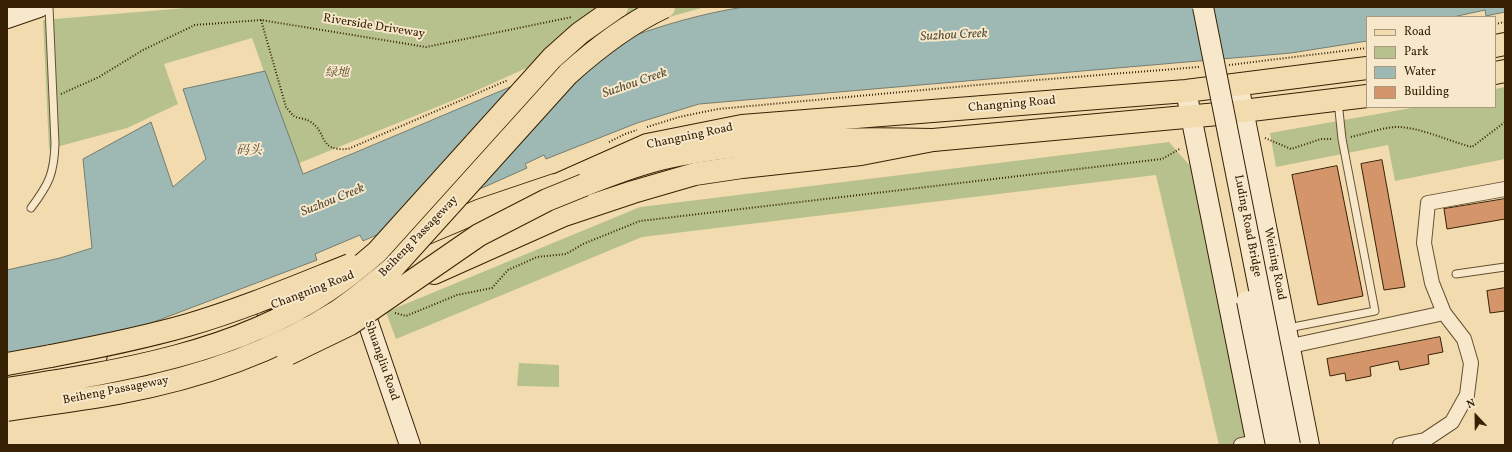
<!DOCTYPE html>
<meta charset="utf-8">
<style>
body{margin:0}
#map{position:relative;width:1512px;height:452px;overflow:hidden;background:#f2dcaf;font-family:Vollkorn,serif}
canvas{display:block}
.frame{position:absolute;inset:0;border:8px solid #372105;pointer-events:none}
.legend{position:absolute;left:1366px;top:16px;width:130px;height:92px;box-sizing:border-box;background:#f7e8cb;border:1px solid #aa987c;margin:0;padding:5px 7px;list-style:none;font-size:12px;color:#372105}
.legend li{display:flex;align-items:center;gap:8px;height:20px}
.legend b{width:20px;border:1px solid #aa987c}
.north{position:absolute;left:1456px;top:396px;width:40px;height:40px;-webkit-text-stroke:3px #f7e8cb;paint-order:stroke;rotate:338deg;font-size:11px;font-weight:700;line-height:16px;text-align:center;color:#372105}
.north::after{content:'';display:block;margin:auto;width:14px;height:18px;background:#372105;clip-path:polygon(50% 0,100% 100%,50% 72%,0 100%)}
</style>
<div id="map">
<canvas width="1512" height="452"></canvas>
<div class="frame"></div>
<ul class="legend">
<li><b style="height:5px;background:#f2dcaf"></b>Road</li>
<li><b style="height:11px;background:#b7c18d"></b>Park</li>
<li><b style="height:11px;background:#9eb9b4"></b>Water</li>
<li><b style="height:11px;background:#d5956b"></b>Building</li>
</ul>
<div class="north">N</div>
</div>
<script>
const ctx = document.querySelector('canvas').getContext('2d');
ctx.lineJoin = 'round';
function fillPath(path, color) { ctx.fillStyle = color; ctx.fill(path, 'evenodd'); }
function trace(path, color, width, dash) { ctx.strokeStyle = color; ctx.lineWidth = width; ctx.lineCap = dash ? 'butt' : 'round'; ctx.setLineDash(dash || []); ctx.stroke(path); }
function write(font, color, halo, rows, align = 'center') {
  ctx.font = font + ' Vollkorn,"Noto Serif SC",serif'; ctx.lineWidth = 4; ctx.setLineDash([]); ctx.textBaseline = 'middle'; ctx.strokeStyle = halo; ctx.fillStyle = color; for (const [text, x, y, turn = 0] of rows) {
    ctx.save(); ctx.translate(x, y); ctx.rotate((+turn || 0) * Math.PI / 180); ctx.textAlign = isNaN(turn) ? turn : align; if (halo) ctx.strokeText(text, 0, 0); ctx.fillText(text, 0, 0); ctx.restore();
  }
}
const green = new Path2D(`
 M197,7H705L591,39L471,93L297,164L252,38L164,64L178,104L127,128L49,149L43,20Z
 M1505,87V159L1395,181L1388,145L1276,167L1270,133L1417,107H1495V89Z
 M1169,142L1192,168L1249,445H1219L1156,175L642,237L396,339L386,312L640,207Z
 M519,363L559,365V387L517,386Z`);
const water = new Path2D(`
 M744,7H1505V12L1486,16L1485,10L1453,17H1367V41L1291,53L699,104L637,123L546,159L544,155L525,164L527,168L363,241L360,235L315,254L317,260L101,342L7,356V270L60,258L92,248L83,159L151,122L173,187L206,159L183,89L265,71L303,174C372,146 441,116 510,87C587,53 660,20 744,7Z`);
const building = new Path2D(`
 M1382,160L1405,287L1384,290L1361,164Z
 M1337,166L1363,296L1318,305L1292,175Z
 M1505,199V219L1447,229L1444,209Z
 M1505,288V311L1490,313L1487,291Z
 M1440,337L1443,352L1428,355L1429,364L1400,370L1398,361L1370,367L1371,376L1346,381L1345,373L1330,376L1327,359Z`);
const path = new Path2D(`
 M261,20L286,107C288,109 291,114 294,116C299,119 305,118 309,121C329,132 316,151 348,149L508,80
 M1495,24L1505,22
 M1229,65L1367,48
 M61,94L99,77L143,50L195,25L261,20L426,47L572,17
 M647,127L679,117L718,109L988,84L1199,67
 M1351,137C1364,134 1387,126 1400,127C1425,129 1448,141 1472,147L1505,122
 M1265,138L1291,149L1321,139H1332
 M609,142L625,134L637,130
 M395,313L406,316L457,295L492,288L508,270L537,257L566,254L583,244L640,221L1162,159L1181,148`);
const lane = new Path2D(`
 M31,208C49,184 54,174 55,144L49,7
 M1456,274L1505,267
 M1288,328L1375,311L1342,139L1338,101`);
const street = new Path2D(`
 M1291,346L1444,313L1432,283L1424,243L1428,203L1505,189
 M1241,445L1256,442
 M1400,445L1425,440L1452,422L1467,395L1471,363L1464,339L1444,313`);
const secondary = new Path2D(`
 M7,18L39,7
 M1238,84L1309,445
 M1186,91L1257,445
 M360,299L410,445`);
const primary = new Path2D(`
 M1495,46L1505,44
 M1495,73L1505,71
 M539,193L647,145L742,126L1186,91L1367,68
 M434,273L564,215L633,192L695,174L742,167L861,154L933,140L1218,114L1367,96
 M118,361L180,341L246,317`);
const highway = new Path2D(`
 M584,185C610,175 637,164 664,158C752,139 844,138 933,140
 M389,249L481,210L555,185
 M7,364L51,356`);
const secondaryBridge = new Path2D(`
 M1203,7L1290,445
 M1247,301L1276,445`);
const highwayBridge = new Path2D(`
 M288,354L350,324L479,235L547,200L584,185
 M51,356C97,347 143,338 188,325C243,309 297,286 350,265
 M7,389C115,372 235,354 327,291C345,279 361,266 377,252L552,58L580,33L617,7
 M7,410C44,404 81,400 118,393C194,379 272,353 338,311C357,298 375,283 393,268L568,74C598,47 628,24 664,7`);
const streetNames = [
 ["Riverside Driveway",374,27,9],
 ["Changning Road",1012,105,-5],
 ["Changning Road",690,137,-12],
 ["Luding Road Bridge",1247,226,79],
 ["Beiheng Passageway",419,237,-46],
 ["Weining Road",1274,264,79],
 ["Changning Road",313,291,-21],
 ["Shuangliu Road",381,361,71],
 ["Beiheng Passageway",116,391,-11]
];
const parkNames = [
 ["绿地",337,74]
];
const waterNames = [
 ["Suzhou Creek",954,36,-3],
 ["Suzhou Creek",635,84,-19],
 ["码头",249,152],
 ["Suzhou Creek",333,201,-22]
];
fillPath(green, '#b7c18d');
fillPath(water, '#9eb9b4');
trace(water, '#757c6e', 1);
fillPath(building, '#d5956b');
trace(building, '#372105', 1);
trace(lane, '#665030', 9);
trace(street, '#665030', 16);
trace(secondary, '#372105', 22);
trace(primary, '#372105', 24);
trace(highway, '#372105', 24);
trace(path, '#372105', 2, [1, 2]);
trace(lane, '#f7e8cb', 7);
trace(street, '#f7e8cb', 14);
trace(secondary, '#f7e8cb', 20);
trace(primary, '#f2dcaf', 22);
trace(highway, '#f2dcaf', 22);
trace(secondaryBridge, '#372105', 22, []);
trace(highwayBridge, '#372105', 24, []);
trace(secondaryBridge, '#f7e8cb', 20);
trace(highwayBridge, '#f2dcaf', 22);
write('12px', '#372105', '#f7e8cb', streetNames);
write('italic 12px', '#574927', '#f7e8cb', parkNames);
write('italic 13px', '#564f3a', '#f7e8cb', waterNames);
</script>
